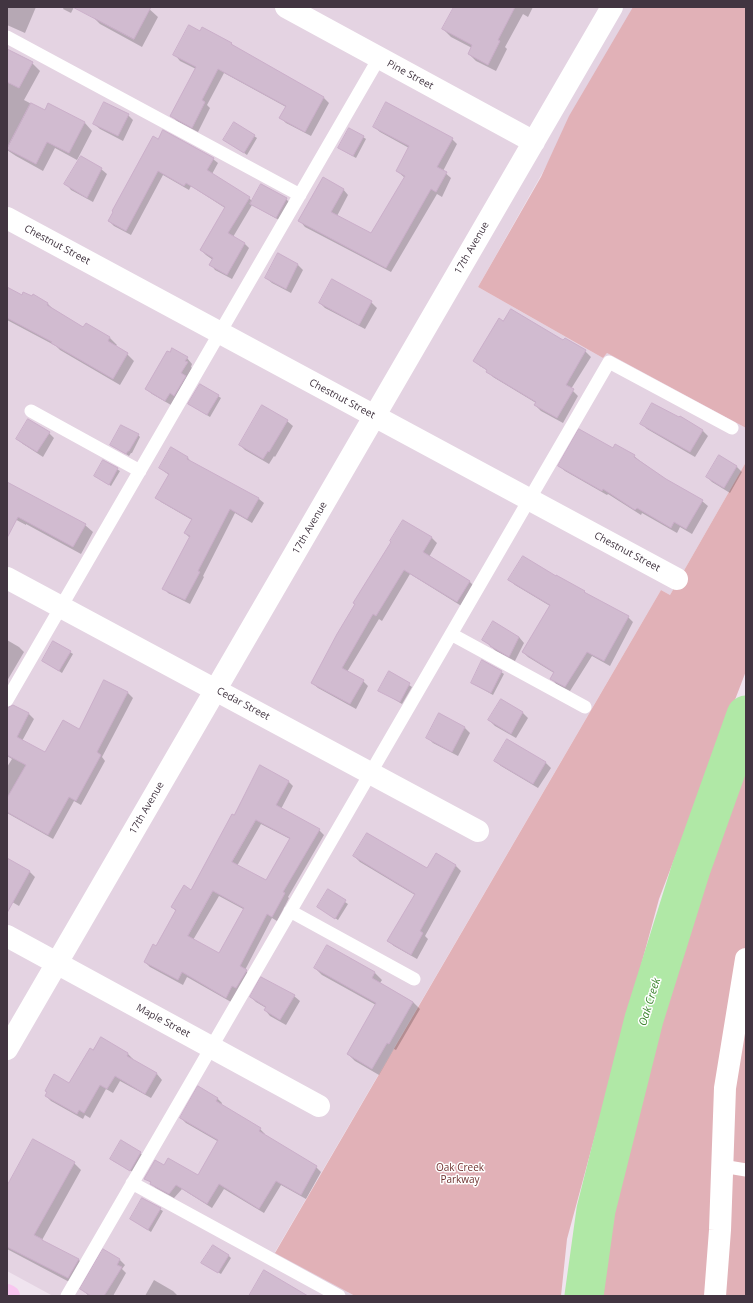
<!DOCTYPE html>
<style>
body{margin:0}
#map{position:relative;width:753px;height:1303px;overflow:hidden;background:#f0e4ef;font-family:"Open Sans",sans-serif}
canvas{display:block}
.frame{position:absolute;inset:0;border:8px solid #423541;pointer-events:none}
</style>
<div id="map">
<canvas width="753" height="1303"></canvas>
<div class="frame"></div>
</div>
<script>
const ctx = document.querySelector('canvas').getContext('2d');
ctx.lineJoin = 'round';
function fillPath(path, color) { ctx.fillStyle = color; ctx.fill(path, 'evenodd'); }
function trace(path, color, width, dash) { ctx.strokeStyle = color; ctx.lineWidth = width; ctx.lineCap = dash ? 'butt' : 'round'; ctx.setLineDash(dash || []); ctx.stroke(path); }
function write(font, color, halo, rows, align = 'center') {
  ctx.font = font + ' "Open Sans",sans-serif'; ctx.lineWidth = 3; ctx.setLineDash([]); ctx.textBaseline = 'middle'; ctx.strokeStyle = halo; ctx.fillStyle = color; for (const [text, x, y, turn = 0] of rows) {
    ctx.save(); ctx.translate(x, y); ctx.rotate((+turn || 0) * Math.PI / 180); ctx.textAlign = isNaN(turn) ? turn : align; if (halo) ctx.strokeText(text, 0, 0); ctx.fillText(text, 0, 0); ctx.restore();
  }
}
const residential = new Path2D(`
 M7,7H636L478,287L603,358L607,353L746,428V462L670,595L661,590L275,1252L355,1296H53L7,1271Z`);
const green = new Path2D(`
 M633,7H746V428L607,353L603,358L478,287L541,177L569,116Z
 M746,462V671L659,899L567,1239L561,1296H355L275,1253L661,590L670,595Z
 M746,766V1296H594L598,1256L692,910Z`);
const shadow = new Path2D(`
 M7,7H36L25,33L7,25Z
 M64,7H74L71,13L63,9Z
 M96,7H147L158,17L142,47L100,24L92,16Z
 M455,7H533L528,17L523,14L505,47L507,49L496,71L476,61L469,54L472,48L451,37L443,29Z
 M200,32L231,44L235,47L324,98L329,103L311,136L286,123L281,118L286,107L224,73L207,105L210,108L198,132L177,121L172,116L196,69L180,61L175,55Z
 M7,60L32,63L40,71L24,100L45,111L49,104L85,123L92,131L77,160L55,148L43,171L16,156L7,150Z
 M128,115L133,120L123,141L100,129L94,124Z
 M374,127L452,139L457,144L443,171L451,178L442,197L437,194L391,272L305,227L300,221L343,189L348,195L337,216L371,235L405,178L397,171L409,148L380,132Z
 M254,136L257,138L247,155L225,140Z
 M363,137L366,139L356,158L342,150Z
 M153,138L213,159L218,163L212,174L249,198L252,201L286,199L289,202L279,220L252,205L233,237L245,244L249,248L232,279L215,270L211,265L213,260L206,255L201,250L225,208L191,186L189,190L163,175L131,235L114,226L109,221Z
 M101,169L107,174L93,202L71,190L66,184Z
 M279,254L298,265L303,270L291,293L272,283L266,278Z
 M7,288L22,296L48,304L55,311L84,329L110,338L117,345L115,347L127,354L134,361L120,385L60,350L56,346L7,320Z
 M371,302L377,308L365,329L325,308L320,303Z
 M565,339L585,351L591,357L571,389L578,396L563,423L541,411L535,405L536,403L493,377L488,371L480,366L474,361L563,342Z
 M187,358L192,364L191,367L192,368L171,405L152,394L146,389Z
 M218,396L221,398L210,417L192,406Z
 M680,417L703,431L708,436L695,457L647,429L641,423L679,419Z
 M287,421L293,426L275,457L274,456L269,464L245,450L240,445Z
 M49,433L54,438L43,457L23,444L17,439Z
 M138,435L140,437L132,453H131L129,456L111,445Z
 M171,448L188,458L192,463L259,499L264,503L252,523L235,513L203,576L204,577L190,604L168,593L164,588L190,538L185,533L192,520L161,502L157,498L170,476L160,468Z
 M613,449L634,456L640,461L666,480L702,501L708,506L692,534L680,527L677,533L642,513L641,515L608,494L607,495L565,471L559,466Z
 M719,456L737,467L742,472L730,493L712,482L707,477Z
 M103,461L120,471L111,486L95,476Z
 M7,484L85,525L93,532L81,554L26,524V525L7,515Z
 M403,521L432,538L437,543L429,557L469,581L475,587L463,607L410,574L382,621L379,619L347,672L363,681L368,686L356,709L318,688L312,683L393,542Z
 M557,576L584,592L588,595L628,617L633,622L610,666L592,656L570,691L556,684L551,678L554,673L528,657L523,652L550,606L515,585L510,580L556,577Z
 M519,637L524,643L515,661L496,651L484,640Z
 M7,640L19,647L24,652L7,681Z
 M70,652L73,654L62,673L43,661Z
 M389,672L412,687L402,704L379,690Z
 M501,672L504,674L493,695L475,685L472,683Z
 M105,681L128,693L133,698L102,757L105,761L81,805L74,801L53,839L7,813V767L12,759L7,756V709L13,706L29,714L34,719L22,741L46,753L79,730Z
 M501,700L523,713L528,718L516,738L495,726L489,720Z
 M465,728L470,733L458,756L433,743L427,737Z
 M495,761L545,762L551,768L538,788L501,766Z
 M288,781L293,786L281,809L319,830L324,835L288,897L289,898L277,921L272,918L245,970L251,976L231,1002L187,977L183,985L150,967L145,962L156,947L176,911L172,907L191,891L234,816ZM261,824L290,839L266,882L237,866ZM219,896L245,910L220,955L193,940Z
 M436,855L456,866L461,871L425,936L428,939L417,959L394,946L388,941L415,895L360,862L354,856L428,870Z
 M7,865L29,871L35,877L19,906L7,899Z
 M328,891L348,904L338,920L318,907Z
 M315,968L375,973L382,980L380,983L413,1002L420,1009L396,1050L394,1049L379,1075L355,1061L348,1054L376,1005L322,975Z
 M294,996L300,1001L286,1025L270,1016L265,1010L266,1008L256,1002L251,997Z
 M101,1038L128,1054L133,1059V1061L157,1074L162,1080L151,1098L120,1081L113,1093L106,1089L90,1118L85,1115L83,1119L51,1101L46,1096L70,1084Z
 M217,1098L222,1103L221,1105L260,1129L265,1134L264,1135L316,1167L321,1172L306,1199L281,1185L264,1213L224,1189L212,1208L182,1189L174,1198L156,1188L146,1178L164,1166L198,1177L219,1142L186,1123L181,1118Z
 M121,1142L143,1155L133,1172L113,1161Z
 M74,1163L81,1170L42,1240L45,1243L79,1260L85,1267L75,1285L7,1249V1188Z
 M142,1199L163,1211L151,1232L131,1219Z
 M228,1255L231,1258L221,1274L205,1265Z
 M119,1259L125,1265L122,1269L126,1273L113,1296H89L81,1289Z
 M154,1280L173,1291L178,1296H145Z`);
const river = new Path2D(`
 M584,1296L596,1210L644,1019L691,869L746,715`);
const building = new Path2D(`
 M73,7H151L134,39Z
 M454,7H515L498,40L500,41L488,65L468,54L472,45L442,29Z
 M189,25L200,31L202,27L232,43L231,44L324,97L305,132L279,118L286,106L218,69L202,100L205,102L192,128L170,116L196,67L173,55Z
 M7,49L33,62L19,88L7,82Z
 M104,102L129,114L118,136L93,124Z
 M386,102L453,138L437,167L447,172L436,192L431,189L386,268L298,221L323,177L344,189L331,212L371,233L405,176L396,171L409,146L373,127Z
 M31,103L45,110L48,103L85,122L69,153L47,142L36,164L7,149Z
 M234,122L255,135L244,153L223,140Z
 M349,128L364,136L353,156L338,148Z
 M163,130L214,158L207,170L250,197L228,233L245,243L227,275L209,265L213,258L200,250L225,207L186,183L184,186L158,171L126,231L108,221L113,212L112,211L153,136L158,139Z
 M81,156L102,168L87,198L64,184Z
 M261,184L287,198L276,218L250,204Z
 M278,253L298,264L286,289L265,278Z
 M332,279L372,301L359,325L319,303Z
 M7,287L22,295L23,292L32,296L33,294L48,303L47,305L83,327L86,323L110,337L108,341L128,353L113,379L51,343L52,342L7,318Z
 M511,309L563,340L565,338L586,350L566,385L574,389L557,418L534,405L536,402L486,372L487,370L473,361L499,318L503,321Z
 M172,348L188,357L185,361L188,362L181,373L186,376L174,396L170,393L165,401L145,389L167,351L170,352Z
 M200,384L219,395L207,415L188,404Z
 M652,403L679,417L680,416L703,430L690,452L640,424Z
 M262,405L288,420L269,452L268,451L263,459L239,445Z
 M28,419L50,432L37,452L16,439Z
 M121,425L139,434L129,451H128L126,454L110,445Z
 M579,429L613,448L615,444L635,455L634,457L666,479L703,500L686,529L674,522L671,528L637,508L635,510L603,489L602,491L558,466Z
 M171,447L188,457L187,459L259,498L247,519L230,509L198,571L200,572L185,600L162,589L190,536L184,533L192,519L155,498L169,474L159,468Z
 M719,455L737,466L724,488L706,477Z
 M103,460L118,468L109,485L94,476Z
 M7,482L86,524L73,547L18,517L7,538Z
 M403,520L432,537L423,552L470,581L457,602L404,570L376,616L373,614L342,668L364,680L350,704L311,683L337,634L355,604L353,603L391,542L390,541Z
 M523,556L556,576V575L585,591L584,592L629,616L604,661L587,652L565,687L550,679L554,672L522,652L550,605L508,580Z
 M493,621L519,637L509,657L490,646V645L482,640Z
 M53,641L71,651L59,671L42,661Z
 M482,660L502,671L491,693L471,683Z
 M389,671L410,683L400,702L378,691Z
 M104,680L128,692L97,752L101,755L76,801L69,797L48,835L7,812V798L26,765L7,755V708L13,705L29,713L17,737L45,752L63,720L79,729Z
 M501,699L523,712L511,734L488,720Z
 M439,713L465,727L452,752L426,738Z
 M507,739L546,762L533,784L494,761Z
 M260,765L289,781L276,805L320,829L283,892L285,893L272,917L267,914L240,966L247,970L236,988L232,986L226,998L182,972L178,980L144,962L153,944L156,946L176,910L171,907L184,885L191,890L232,814L234,815ZM256,820L290,838L266,880L232,862ZM213,891L244,908L219,953L188,936Z
 M367,833L427,868L436,853L456,865L420,931L423,933L411,955L387,941L415,894L353,856Z
 M7,858L30,871L7,913Z
 M328,889L346,900L335,919L317,907Z
 M327,945L375,972L372,978L413,1002L389,1044L387,1043L372,1069L347,1054L376,1003L314,968Z
 M261,977L295,995L280,1020L264,1010L266,1007L250,997Z
 M101,1037L128,1053L127,1056L157,1073L145,1094L115,1076L107,1089L100,1085L84,1113L79,1110L77,1114L45,1096L47,1092L45,1091L54,1074L69,1083L90,1048L93,1050Z
 M198,1086L218,1098L216,1101L261,1128L259,1131L317,1166L301,1195L276,1181L259,1209L219,1184L207,1204L176,1185L169,1194L150,1184L151,1182L144,1179L155,1160L164,1165L168,1158L198,1175L218,1140L180,1118Z
 M33,1139L75,1162L34,1235L42,1239V1240L79,1259L68,1278L7,1247V1186Z
 M121,1140L141,1152L130,1171L110,1159Z
 M142,1198L161,1208L148,1230L130,1219Z
 M213,1245L229,1255L218,1273L201,1263Z
 M103,1249L120,1259L117,1265L122,1267L104,1296H91L80,1289Z
 M264,1270L308,1296H249Z`);
const lane = new Path2D(`
 M7,37L300,195
 M31,411L140,471
 M451,634L585,707
 M7,700L379,58
 M290,911L414,979
 M722,1166L746,1170
 M132,1183L339,1296
 M67,1296L609,362L732,428`);
const street = new Path2D(`
 M286,7L534,142
 M7,218L677,579
 M7,578L478,831
 M7,936L319,1106
 M7,1049L612,7
 M715,1296L720,1230L725,1088L746,959`);
const secondary = new Path2D(`
 M7,1295L9,1296`);
const streetNames = [
 ["Pine Street",410,75,28],
 ["Chestnut Street",57,245,28],
 ["17th Avenue",472,248,-60],
 ["Chestnut Street",342,399,28],
 ["17th Avenue",310,528,-60],
 ["Chestnut Street",627,552,28],
 ["Cedar Street",243,704,28],
 ["17th Avenue",147,808,-60],
 ["Maple Street",163,1021,28]
];
const parkNames = [
 ["Oak Creek",460,1168],
 ["Parkway",460,1180]
];
const waterNames = [
 ["Oak Creek",650,1002,-73]
];
fillPath(residential, '#e4d3e2');
fillPath(green, '#e1b1b7');
fillPath(shadow, '#0003');
trace(river, '#b0e8a6', 39);
fillPath(building, '#d1bbd0');
trace(building, '#cbafca', 1);
trace(lane, '#fff', 13);
trace(street, '#fff', 22);
trace(secondary, '#f9c6f0', 22);
write('10px', '#423541', '#fff', streetNames);
write('10px', '#6e312e', '#fff', parkNames);
write('italic 11px', '#3e8631', '#fff', waterNames);
</script>
